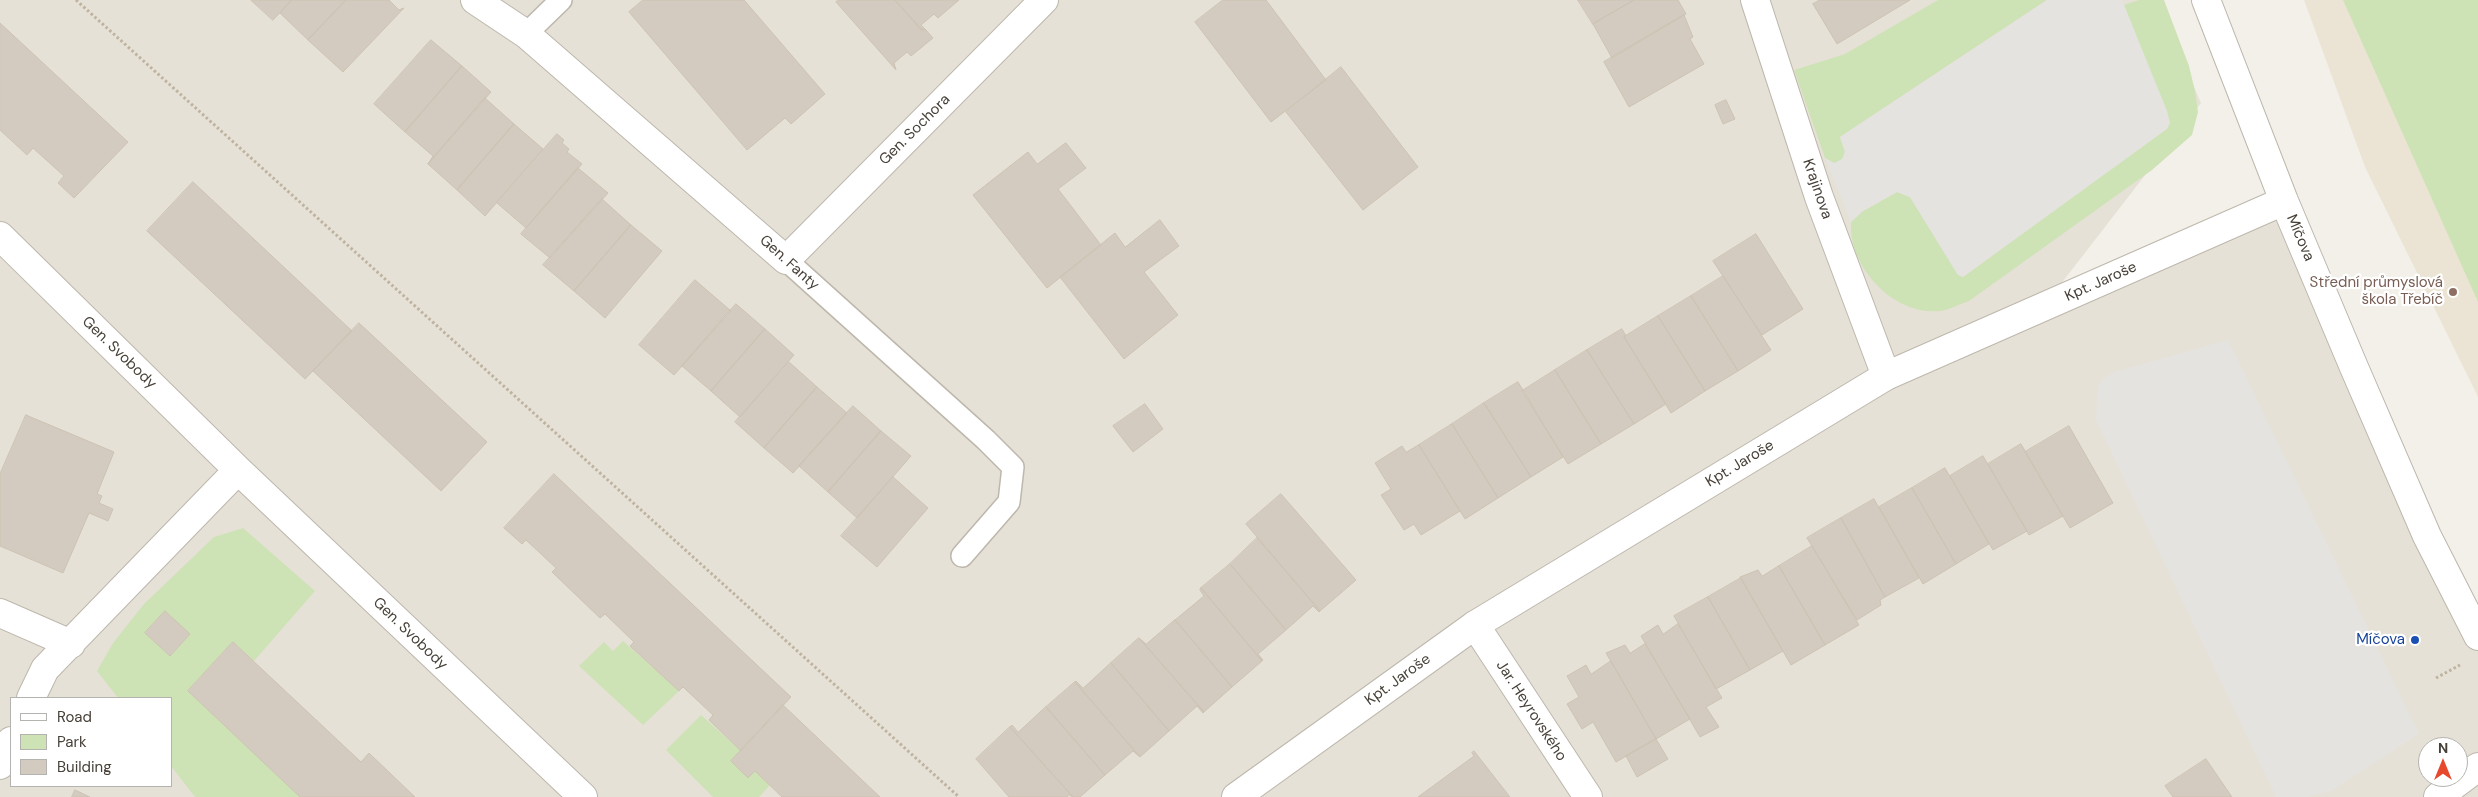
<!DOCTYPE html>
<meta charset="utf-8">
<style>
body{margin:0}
#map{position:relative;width:2478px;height:797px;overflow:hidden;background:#f3f0e9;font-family:"DM Sans",sans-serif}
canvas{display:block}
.legend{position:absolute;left:10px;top:697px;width:162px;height:90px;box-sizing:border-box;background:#fff;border:1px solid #b5b3af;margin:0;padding:6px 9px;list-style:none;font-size:15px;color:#464038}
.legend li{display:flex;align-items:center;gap:10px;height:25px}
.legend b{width:25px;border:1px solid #b5b3af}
.north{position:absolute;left:2418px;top:737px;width:50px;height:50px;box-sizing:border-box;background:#fff;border:1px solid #b5b3af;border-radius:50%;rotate:0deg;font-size:14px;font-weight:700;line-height:20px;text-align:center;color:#464038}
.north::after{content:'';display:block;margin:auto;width:18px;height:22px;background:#e7492c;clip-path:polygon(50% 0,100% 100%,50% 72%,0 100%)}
</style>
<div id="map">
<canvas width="2478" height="797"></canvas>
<ul class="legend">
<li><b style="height:6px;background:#fff"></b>Road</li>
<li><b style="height:14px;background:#cee3b5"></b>Park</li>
<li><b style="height:14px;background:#d3cbbf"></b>Building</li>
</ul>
<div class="north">N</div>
</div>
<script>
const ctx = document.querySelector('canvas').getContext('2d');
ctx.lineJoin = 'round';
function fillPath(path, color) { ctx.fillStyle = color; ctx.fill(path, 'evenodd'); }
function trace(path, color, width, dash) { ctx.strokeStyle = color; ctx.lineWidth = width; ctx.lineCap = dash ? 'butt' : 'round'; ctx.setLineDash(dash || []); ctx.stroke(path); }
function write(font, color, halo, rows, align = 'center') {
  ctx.font = font + ' "DM Sans",sans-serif'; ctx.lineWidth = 4.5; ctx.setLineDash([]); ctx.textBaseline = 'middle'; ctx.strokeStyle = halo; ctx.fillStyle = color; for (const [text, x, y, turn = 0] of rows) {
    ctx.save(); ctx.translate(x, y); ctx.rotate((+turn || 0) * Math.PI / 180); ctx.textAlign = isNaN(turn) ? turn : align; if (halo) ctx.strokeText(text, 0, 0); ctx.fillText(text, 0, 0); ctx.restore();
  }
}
const residential = new Path2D(`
 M0,0H2156L2201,103L2043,307L2284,201L2478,636V797H0ZM11,698H171V786H11ZM2428,747H2458V777H2428Z`);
const education = new Path2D(`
 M2304,0H2478V397L2365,167Z`);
const green = new Path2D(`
 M1938,0H2047L1840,137L1845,152L1842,160L1834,163L1825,158L1794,70L1845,54Z
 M2139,0H2164L2189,66L2195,91L2198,112L2192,135L2152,170L1969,301C1960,304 1949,310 1940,311C1893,316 1848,266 1851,222L1863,211L1897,192L1910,197L1958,275L1963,277L2170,123L2124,5Z
 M2343,0H2478V302Z
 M243,528L315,591L254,661L233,642L188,691L300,797H195L171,766V698H118L97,671L113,643L144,604L214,537ZM165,611L190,634L170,656L145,633Z
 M623,641L679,691L643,725L579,666L604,642L613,651Z
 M701,715L741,751L748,778L755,771L770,785L759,797H713L666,750Z`);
const parking = new Path2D(`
 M2047,0H2122L2167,111L2170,123L2167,129L1963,277L1958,275L1910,197L1897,192L1863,211L1851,222L1825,158L1834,163L1842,159L1845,152L1840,137Z
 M2228,340L2419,734L2331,791L2307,797H2276L2096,420L2098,386L2104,378L2114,372Z`);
const building = new Path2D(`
 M251,0H292L273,20Z
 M292,0H346L308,40L280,13Z
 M346,0H389L399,10L404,8L343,72L308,40Z
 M643,0H744L825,94L791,124L785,118L747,150L629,12Z
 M838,0H895L922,30L925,29L933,38L911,56L907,52L894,63L896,70L836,2Z
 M895,0H959L938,18L934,14L921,25L925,29L922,30Z
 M1223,0H1266L1326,80L1271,122L1195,22Z
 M1578,0H1634L1593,24Z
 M1634,0H1678L1686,14L1612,58L1593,24Z
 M1820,0H1910L1837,44L1813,4Z
 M1684,15L1693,37L1690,39L1704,64L1629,107L1604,62Z
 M0,23L128,142L74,198L58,183L64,176L33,148L27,155L0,130Z
 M431,40L462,66L405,132L374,104Z
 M462,66L491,92L428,164L433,156L405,132Z
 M1341,67L1418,167L1363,210L1286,112Z
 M485,98L514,124L457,190L428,164Z
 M1726,100L1735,119L1723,124L1715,105Z
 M514,124L543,149L485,216L457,190Z
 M557,134L564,140L562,143L569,149L567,152L582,164L526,228L497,203Z
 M1066,143L1086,168L1058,189L1101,245L1047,288L973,195L1028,152L1037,164Z
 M578,168L608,193L550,258L521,234Z
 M193,182L352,331L305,379L147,231Z
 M602,199L631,225L574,291L543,265Z
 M1160,220L1179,246L1144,272L1178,315L1124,359L1060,277L1115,233L1125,247Z
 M631,225L662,251L605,318L574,291Z
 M1756,234L1803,309L1762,335L1713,261Z
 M1723,276L1771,350L1738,371L1691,296Z
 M695,280L731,311L674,375L639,345Z
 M1691,296L1738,371L1705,391L1658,316Z
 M736,304L765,329L711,391L682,366Z
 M1658,316L1705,391L1671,413L1624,337Z
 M359,323L487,442L441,491L313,371Z
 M765,329L794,355L740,417L711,391Z
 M1622,329L1626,336L1624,337L1666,404L1634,424L1587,350Z
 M1587,350L1634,424L1601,444L1555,370Z
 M789,362L817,387L764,448L735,422Z
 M1555,370L1601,444L1568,464L1522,391Z
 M1518,382L1563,457L1531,477L1484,403Z
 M817,387L847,413L793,473L764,448Z
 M1484,403L1531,477L1498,498L1452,424Z
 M1145,404L1163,429L1133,452L1113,426Z
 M853,406L881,431L828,492L799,466Z
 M26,415L114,452L97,494L102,496L99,503L113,509L108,521L89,513L63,573L0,546V474Z
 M1452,424L1498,498L1465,519L1419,445Z
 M2069,426L2113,503L2070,528L2025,452Z
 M881,431L911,456L857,518L828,492Z
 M2021,444L2063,516L2029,535L1988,464Z
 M1419,445L1460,511L1421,535L1414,524L1404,530L1381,495L1391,489L1375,463L1402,446L1406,452Z
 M1983,456L2027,531L1993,550L1950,476Z
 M1945,468L1989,544L1956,564L1912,488Z
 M554,474L791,697L741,751L709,720L713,715L683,687L679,691L630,646L634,642L605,614L600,618L552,572L556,568L526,540L522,544L504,528Z
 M893,477L928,508L877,567L841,536Z
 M1912,488L1956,564L1923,584L1879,507Z
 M1281,494L1356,580L1320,611L1246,524Z
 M1874,499L1919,578L1885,597L1841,518Z
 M1841,518L1885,597L1880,600L1881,605L1857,620L1807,538Z
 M1257,538L1320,611L1319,612L1313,606L1286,630L1230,564Z
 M1812,546L1859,625L1825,645L1779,566Z
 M1230,564L1286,630L1258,654L1263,660L1262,661L1201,588Z
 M1779,566L1825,645L1791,665L1740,577L1758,570L1762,576Z
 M1741,578L1783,651L1750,670L1708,597Z
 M1201,588L1262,661L1232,687L1175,620L1204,596L1200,590Z
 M1708,597L1750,670L1716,689L1674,616Z
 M165,611L190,634L170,656L145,633Z
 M1175,620L1232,687L1204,712L1139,638L1146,644Z
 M1678,624L1722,698L1706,707L1719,727L1700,737L1641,636L1658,625L1663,634Z
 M1139,638L1204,712L1203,713L1197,706L1169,731L1111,663Z
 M233,642L361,762L369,753L415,797H300L188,691Z
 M1645,644L1690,719L1656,739L1606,653L1625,645L1630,653Z
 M1611,661L1656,739L1616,762L1593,722L1582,729L1567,704L1579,697L1567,676L1586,665L1591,674Z
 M1111,663L1169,731L1140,757L1075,682L1076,681L1083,688Z
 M1075,682L1140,757L1133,751L1105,775L1046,707Z
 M783,705L880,797H782L755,771L748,778L731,761Z
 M1046,707L1105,775L1080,797H1073L1010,727L1012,725L1018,732Z
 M1010,727L1073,797L1069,795L1067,797H1009L976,759Z
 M1656,739L1668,759L1637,777L1626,756Z
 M1474,751L1510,797H1418L1474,756L1472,753Z
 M2206,759L2232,797H2173L2165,786Z
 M75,790L90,797H72Z`);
const path = new Path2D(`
 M76,0L959,797
 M2436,678L2460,665`);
const service = new Path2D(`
 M526,34L561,0
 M786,260L986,440L1013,467L1009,502L962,556`);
const minor = new Path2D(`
 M475,0L526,34L786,260L1044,0
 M1755,0L1819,197L1886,376
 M0,236L238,470L583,797
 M0,613L71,644
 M1475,625L1588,797
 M31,698L45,669L238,470
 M0,765L11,741
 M2438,797L2478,767`);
const tertiary = new Path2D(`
 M2206,0L2284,201L2353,365L2427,536L2478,636
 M1236,797L1475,625L1886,376L2284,201`);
const markers = [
 [2453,292,5,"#8d6e63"],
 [2415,640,5,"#1a4fb4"]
];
const streetNames = [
 ["Gen. Sochora",915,130,-45],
 ["Krajinova",1817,189,71],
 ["Míčova",2300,238,67],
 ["Gen. Fanty",789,263,42],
 ["Kpt. Jaroše",2101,282,-24],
 ["Gen. Svobody",119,353,44],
 ["Kpt. Jaroše",1740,464,-31],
 ["Gen. Svobody",410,634,44],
 ["Kpt. Jaroše",1398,680,-36],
 ["Jar. Heyrovského",1531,711,57]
];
const educationNames = [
 ["Střední průmyslová",2443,283],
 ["škola Třebíč",2443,300]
];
const transitNames = [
 ["Míčova",2405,640]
];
fillPath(residential, '#e6e1d7');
fillPath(education, '#ebe4d4');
fillPath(green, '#cee3b5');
fillPath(parking, '#e4e3e0');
fillPath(building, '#d3cbbf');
trace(building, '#cdc3b3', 1);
trace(service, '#bdb7ac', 24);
trace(minor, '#bdb7ac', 30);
trace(tertiary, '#bdb7ac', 30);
trace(path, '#beb39e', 3, [2.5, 2.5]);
trace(service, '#fff', 21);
trace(minor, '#fff', 28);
trace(tertiary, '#fff', 28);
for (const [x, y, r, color] of markers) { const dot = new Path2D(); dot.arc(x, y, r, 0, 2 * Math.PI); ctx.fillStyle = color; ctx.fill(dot); trace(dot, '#fff', 2); }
write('15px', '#464038', '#fff', streetNames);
write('15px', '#785e54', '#fff', educationNames, 'right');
write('15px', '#164399', '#fff', transitNames, 'right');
</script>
